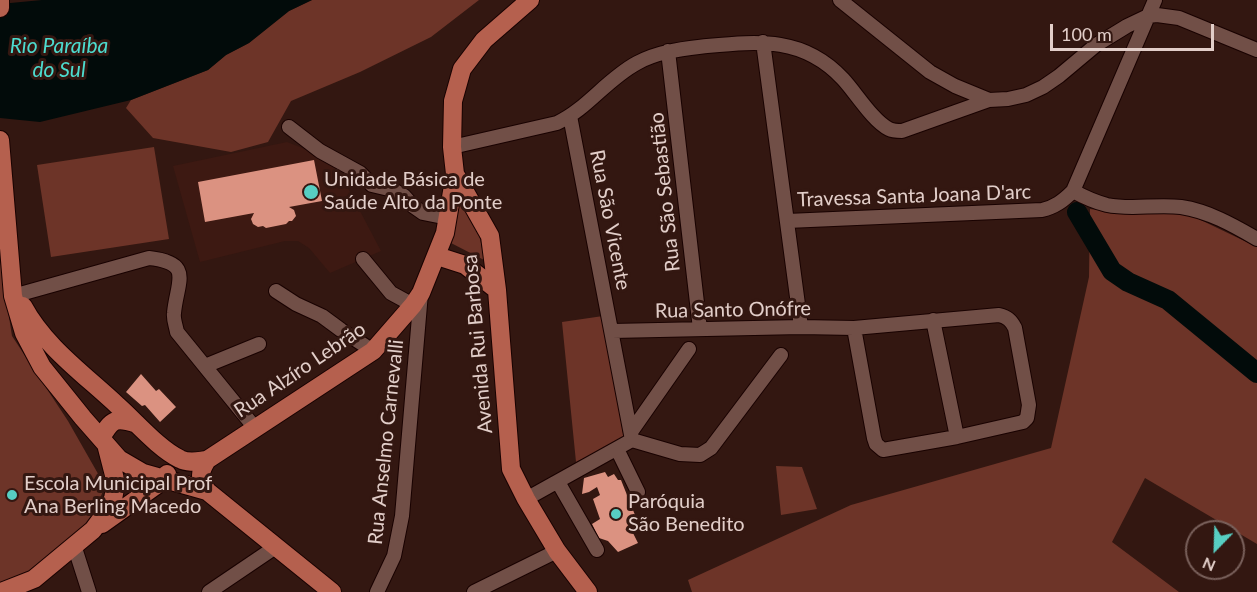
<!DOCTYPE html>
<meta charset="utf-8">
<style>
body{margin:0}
#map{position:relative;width:1257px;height:592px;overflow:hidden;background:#331711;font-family:Lato,sans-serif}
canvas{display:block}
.north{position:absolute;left:1185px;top:520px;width:60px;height:60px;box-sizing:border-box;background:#331711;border:2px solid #79605b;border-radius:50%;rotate:203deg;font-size:16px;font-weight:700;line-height:24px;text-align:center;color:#e2cec9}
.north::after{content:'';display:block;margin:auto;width:21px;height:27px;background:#57cec2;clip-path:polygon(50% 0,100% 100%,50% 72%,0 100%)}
.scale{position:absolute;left:1050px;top:24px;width:164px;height:27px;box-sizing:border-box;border:3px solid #e2cec9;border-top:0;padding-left:8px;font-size:18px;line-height:21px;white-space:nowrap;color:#e2cec9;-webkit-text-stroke:4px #331711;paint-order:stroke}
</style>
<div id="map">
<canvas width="1257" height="592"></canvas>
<div class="north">N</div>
<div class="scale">100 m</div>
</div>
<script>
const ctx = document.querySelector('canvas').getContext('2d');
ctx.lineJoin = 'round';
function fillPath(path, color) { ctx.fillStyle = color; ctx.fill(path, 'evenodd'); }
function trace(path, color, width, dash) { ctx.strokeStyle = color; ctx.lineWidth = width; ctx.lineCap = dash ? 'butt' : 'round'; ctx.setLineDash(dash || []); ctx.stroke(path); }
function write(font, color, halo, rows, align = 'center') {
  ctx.font = font + ' Lato,sans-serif'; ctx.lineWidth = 6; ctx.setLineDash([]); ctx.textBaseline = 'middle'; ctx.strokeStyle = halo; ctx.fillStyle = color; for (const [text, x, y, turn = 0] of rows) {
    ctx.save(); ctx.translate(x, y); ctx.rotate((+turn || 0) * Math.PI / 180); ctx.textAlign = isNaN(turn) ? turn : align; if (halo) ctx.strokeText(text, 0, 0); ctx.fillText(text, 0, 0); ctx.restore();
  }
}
const built = new Path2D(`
 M287,142L318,154L339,171L381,251L330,273L309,248L298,241H285L200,262L173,166Z`);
const green = new Path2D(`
 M312,0H479L431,37L360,72L291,101L268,142L231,152L153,138L126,108L131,100L208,70L226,55L249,43L289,11Z
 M154,147L169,239L51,257L37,165Z
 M458,200C476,214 481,239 484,260L451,243L457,220Z
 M1090,209L1117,212L1182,211L1257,247V544L1145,478L1112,542L1179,592H692L688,580L851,505L1051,448L1089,277Z
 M0,259L12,336L68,421L105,486L89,526L32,575L0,586Z
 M603,316L624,439L576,462L562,322Z
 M776,466L802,467L817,509L781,515Z`);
const water = new Path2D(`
 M42,0H312L289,11L249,43L226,55L208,70L131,100L40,122L0,118V4Z`);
const river = new Path2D(`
 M1077,212L1112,271L1128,282L1168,300L1257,373`);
const building = new Path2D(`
 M314,160L322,201L289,207L294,210L296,216L292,221H289L286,224L266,228L263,226L258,227L253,224L251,219L254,213L205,222L198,182Z
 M141,374L156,391L159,389L176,407L160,422L145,405L142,406L126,392Z
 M605,472L608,477L614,474L618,480H621L639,525L631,529L638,543L618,552L608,541L599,538L592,524L600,519L593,499L600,495L597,487L589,492L582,494L584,478Z`);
const minor = new Path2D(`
 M840,0L930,72L955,86L989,100L1008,99L1026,95L1043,87L1059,76L1096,45L1127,26L1148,16L1157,15L1179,18L1257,50
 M763,42L801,327
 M668,51L700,329
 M289,127L320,151L360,173L372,185L393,190L404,196L413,206L423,213L448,218
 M452,147L557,123C587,109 607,79 637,63C659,51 683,49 707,46C760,41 804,37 843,79C856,93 873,121 889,129C893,131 898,131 902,131L989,100
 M1073,191C1084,197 1095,202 1107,205C1131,210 1156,204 1181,207C1208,211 1233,225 1257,239
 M787,221L1042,210C1055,207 1063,201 1073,191L1155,0
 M363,259L391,293L413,305
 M276,291L296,304L322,316L341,330L373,351
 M13,296L149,258C194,263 177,281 174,313C173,319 176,326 177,332L255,428
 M933,320L957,437
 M612,331L801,327L854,328L999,315C1007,317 1011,320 1015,328L1029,405L1027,418L1023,422L957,437L883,450L876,444L874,438L854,328
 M205,366L259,344
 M631,432L689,349
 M632,440L680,454L700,455L711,448L781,355
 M617,449L638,492
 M558,482L597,550
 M526,499L632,440L570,116
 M74,545L89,592
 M209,592L277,546
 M377,592L394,556L402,516L421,293
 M474,592L557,551`);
const major = new Path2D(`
 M530,0L484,40L462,69L453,101L452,147L455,174L490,236L497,290L511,469L526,499L557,551L588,592
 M0,8V0
 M0,140L13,296L24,333L42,367L83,418L119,459L143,473L207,491L332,592
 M437,256L465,265L497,290
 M23,306C45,347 84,374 118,406C136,422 159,449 180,459C189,464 198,461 207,460
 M101,438C112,419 115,417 137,424
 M207,491C199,477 199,473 207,460L373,351L413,305L421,293L445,233L455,174
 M102,524L165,479L167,474
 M1,592L34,579L93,530L104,515L113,499L116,483L107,448`);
const markers = [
 [311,192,8,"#57cec2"],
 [12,495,6,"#57cec2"],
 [616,514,6,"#57cec2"]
];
const poiNames = [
 ["Unidade Básica de",324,180],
 ["Saúde Alto da Ponte",324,203],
 ["Escola Municipal Prof",24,484],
 ["Ana Berling Macedo",24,507],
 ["Paróquia",628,502],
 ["São Benedito",628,525]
];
const streetNames = [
 ["Rua São Sebastião",665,192,-96],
 ["Travessa Santa Joana D'arc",914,196,-2],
 ["Rua São Vicente",610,220,79],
 ["Rua Santo Onófre",733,310,-1],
 ["Avenida Rui Barbosa",478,344,-95],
 ["Rua Alzíro Lebrão",300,370,-34],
 ["Rua Anselmo Carnevalli",386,442,-84]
];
const waterNames = [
 ["Rio Paraíba",59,46],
 ["do Sul",59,70]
];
fillPath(built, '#3d1912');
fillPath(green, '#6d3428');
fillPath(water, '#020b0a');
trace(river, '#020b0a', 20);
fillPath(building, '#db9281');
trace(minor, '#190201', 16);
trace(major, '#190201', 20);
trace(minor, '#714f47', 14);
trace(major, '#b5604e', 18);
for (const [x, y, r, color] of markers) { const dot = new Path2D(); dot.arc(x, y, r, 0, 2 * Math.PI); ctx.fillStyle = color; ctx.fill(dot); trace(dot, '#331711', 2); }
write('20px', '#e2cec9', '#331711', poiNames, 'left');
write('20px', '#e2cec9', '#331711', streetNames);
write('italic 21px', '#4ddccf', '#331711', waterNames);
</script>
